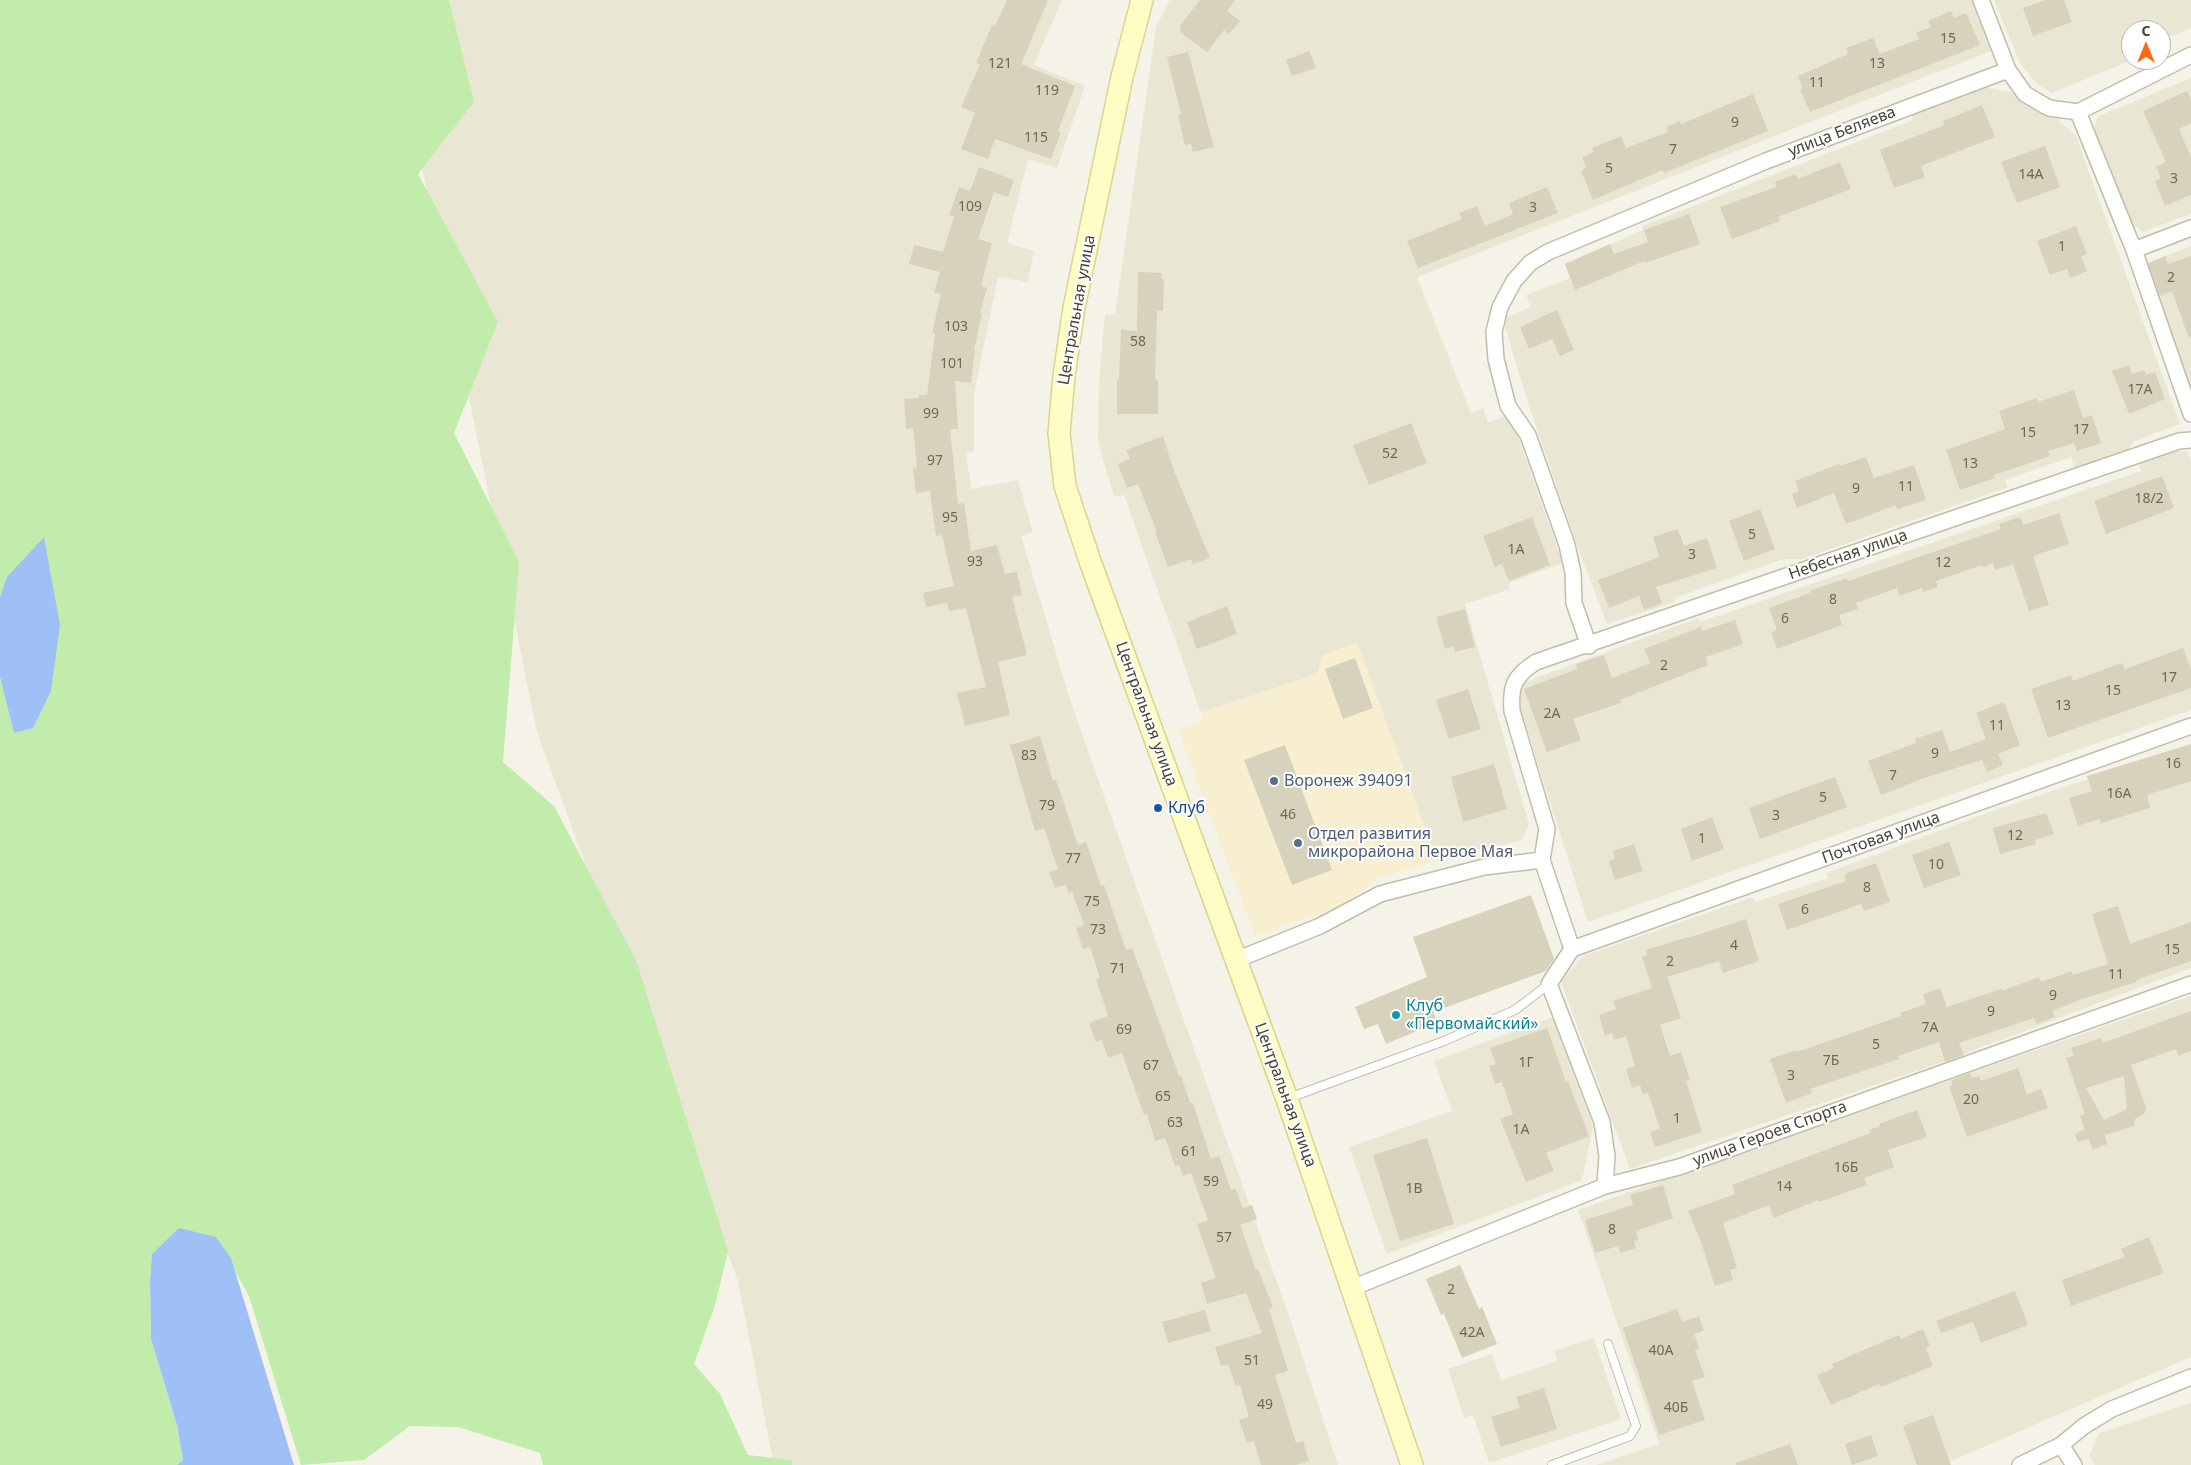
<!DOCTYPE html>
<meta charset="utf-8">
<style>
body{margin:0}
#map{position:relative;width:2191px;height:1465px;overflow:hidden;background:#f5f3e7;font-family:"Noto Sans",sans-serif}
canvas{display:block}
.north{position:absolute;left:2121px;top:20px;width:50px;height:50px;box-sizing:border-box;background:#fff;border:1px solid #b6b5ae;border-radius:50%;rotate:0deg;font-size:14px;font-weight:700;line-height:20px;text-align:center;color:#484535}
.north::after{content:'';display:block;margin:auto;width:18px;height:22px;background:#ff6713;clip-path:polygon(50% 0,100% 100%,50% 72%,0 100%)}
</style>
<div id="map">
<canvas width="2191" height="1465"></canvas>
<div class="north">С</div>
</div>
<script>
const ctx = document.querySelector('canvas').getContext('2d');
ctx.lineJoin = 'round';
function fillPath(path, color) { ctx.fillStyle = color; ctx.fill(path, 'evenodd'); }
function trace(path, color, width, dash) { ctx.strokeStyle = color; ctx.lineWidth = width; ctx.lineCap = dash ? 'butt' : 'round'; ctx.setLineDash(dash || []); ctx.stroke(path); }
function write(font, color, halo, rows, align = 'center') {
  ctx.font = font + ' "Noto Sans",sans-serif'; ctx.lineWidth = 4; ctx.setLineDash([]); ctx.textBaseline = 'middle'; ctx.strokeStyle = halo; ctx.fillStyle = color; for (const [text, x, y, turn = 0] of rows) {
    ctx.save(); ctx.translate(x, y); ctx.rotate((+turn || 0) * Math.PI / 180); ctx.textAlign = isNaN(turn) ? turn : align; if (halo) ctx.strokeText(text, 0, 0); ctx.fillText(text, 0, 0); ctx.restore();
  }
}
const residential = new Path2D(`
 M407,0H1062L1034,65L1085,86L1057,168L1028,159L1007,243L1034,251L1028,282L998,277L974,393V451L966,453L971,489L1018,480L1033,532L1021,536L1071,703L1289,1316L1338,1465H774L738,1281L537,732L416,138Z
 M1170,0H1976L1996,49L1417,277L1471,413L1483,408L1488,422L1510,415L1563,563L1509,583L1510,589L1465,604L1529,824L1522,840L1437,861L1357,643L1317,674L1201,713L1124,495L1114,497L1098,442L1099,381L1105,314L1115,315L1156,27Z
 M1994,0H2191V28L2161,41V30H2131L2132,60L2052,93L2035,82L2020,63Z
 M2191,78V214L2143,232L2131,223L2093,129L2099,116Z
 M1985,87L2011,92L2053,115L2076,136L2180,424L2134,441L2129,449L2075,468L2071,457L2005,480L2008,487L1802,559H1784L1674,598L1675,602L1607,624L1577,545L1527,400L1504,323L1505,318L1531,307L1526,295L1570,278L1565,264L1643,230L1642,226L1913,120L1912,115Z
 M2191,246V387L2146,264Z
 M2177,451H2187L2191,461V710L1588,922L1517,698L1522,683L1698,618L1700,622L2141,471L2139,464Z
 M2191,745V968L1945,1061L1630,1169L1561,982L1583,956L1753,897L1755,902L1828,878L1826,873L1995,810Z
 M2191,996V1357L1942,1465H1596L1659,1444L1578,1210Z
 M1553,1017L1593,1126L1582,1180L1387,1254L1349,1147L1452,1111L1434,1061Z
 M1594,1338L1621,1419L1489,1463L1473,1415L1464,1418L1448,1369L1492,1354L1501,1380L1557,1361L1554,1351Z
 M2191,1403V1465H2095L2089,1456L2099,1433Z`);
const commercial = new Path2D(`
 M1357,643L1437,861L1381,877L1342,905L1255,936L1178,730L1203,720L1201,713L1317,674L1322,655Z`);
const green = new Path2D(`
 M0,0H449L474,102L418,174L498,322L454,433L519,562L503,762L554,806L636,960L728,1251L715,1305L694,1364L720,1394L748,1455L792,1460V1465H543L540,1453L458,1427L410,1426L364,1460L301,1465L249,1296L216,1237L152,1254L150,1280L151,1339L177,1425L183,1460L177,1465H0V677L14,732L7,577L0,597Z`);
const water = new Path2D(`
 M44,537L60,625L51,691L33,728L14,733L0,677V597L7,577Z
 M179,1228L216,1237L231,1258L294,1465H177L183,1460L177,1425L151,1339L150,1280L152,1254Z`);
const building = new Path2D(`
 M1007,0H1048L1021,64L1075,86L1058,131L1061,132L1051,159L995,139L988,159L961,149L975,113L961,107L980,64L976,63L992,25L995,26Z
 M1200,0H1235L1227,11L1240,21L1229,34L1224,30L1207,52L1180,32V26Z
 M2046,0H2064L2072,22L2033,36L2023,8Z
 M1951,11L1954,18L1966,13L1980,45L1810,112L1800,90L1803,88L1798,76L1848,54L1846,48L1873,38L1880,54L1919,39L1916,33L1931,27L1928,21Z
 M1309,51L1316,68L1292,76L1286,60Z
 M1188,52L1214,147L1193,152L1191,144L1185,145L1178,115L1181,114L1167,57Z
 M2187,91L2191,100V123L2179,129L2191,157V195L2165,206L2155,181L2161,178L2156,167L2166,162L2143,111Z
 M1753,94L1768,131L1664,173L1663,170L1593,200L1581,171L1586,168L1582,157L1594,152L1592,148L1621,136L1626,148L1668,132L1666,127L1680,121L1681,124Z
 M1982,105L1995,137L1921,166L1925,177L1894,188L1880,150L1945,125L1943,121Z
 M2045,146L2060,187L2017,203L2001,162Z
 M1840,162L1851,189L1778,217L1780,221L1732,239L1720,207L1776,187L1775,182L1796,174L1798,179Z
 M979,167L1014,180L1008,197L994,192L978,239L992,243L981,286L987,288L980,314H982L974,350H975L971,383L955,381L958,429H950L958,504L964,503L971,551L997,545L1005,574L1017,572L1022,595L1012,597L1027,655L998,662L1010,715L965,726L957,693L986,687L966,608L949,611L947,603L926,607L923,593L954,586L942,535L936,536L930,491L916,493L913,469L917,468L913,428L906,429L904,399L919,398V395H927L935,333H932L941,294L934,293L940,272L909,264L914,245L943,252L954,216L949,215L959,187L970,191Z
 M1547,187L1558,213L1418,268L1407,241L1462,219L1459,213L1477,206L1485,226L1513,214L1509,203Z
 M1689,214L1700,244L1645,263L1644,261L1575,290L1565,264L1610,244L1614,254L1648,242L1644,230Z
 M2076,226L2087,254L2081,256L2087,271L2070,278L2067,269L2050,275L2037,241Z
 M2165,256L2168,264L2191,256V337L2189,338L2172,291L2160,296L2148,263Z
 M1138,272L1162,273L1161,279H1164L1163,311H1157L1155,380H1158V414H1117V380H1119L1121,330L1137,331Z
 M1557,310L1574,350L1560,356L1552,339L1529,349L1520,327Z
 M2129,365L2132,374L2144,370L2146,375L2155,372L2165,399L2129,414L2112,371Z
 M2074,390L2083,418L2092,415L2101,443L2077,451L2074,443L2048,451L2050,456L1994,475L1995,478L1960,490L1946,450L2005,429L1999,411L2037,398L2038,402Z
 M1411,423L1427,463L1369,485L1353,445Z
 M1163,436L1174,471L1210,558L1193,564L1191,559L1168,567L1155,532H1157L1138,484L1127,488L1118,464L1130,459L1126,450Z
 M1866,457L1874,478L1914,465L1926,500L1897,509L1896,505L1846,524L1834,493L1797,508L1792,494L1799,491L1795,481L1839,464L1840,466Z
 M2162,476L2174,508L2106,534L2094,501Z
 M1760,509L1775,549L1744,561L1729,521Z
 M2059,513L2069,544L2033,556L2049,605L2029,611L2013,564L1995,570L1993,563L1983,567L1982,565L1936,581L1938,587L1923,592L1922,588L1899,596L1897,588L1856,603L1858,609L1839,615L1842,625L1777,649L1771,632L1777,630L1769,608L1810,593L1809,591L1847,578L1848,581L2001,529L1999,524L2020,517L2023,525Z
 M1532,517L1550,565L1509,581L1502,564L1495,567L1483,536Z
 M1678,529L1684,546L1707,538L1717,568L1656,587L1662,603L1644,610L1639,596L1609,608L1598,580L1659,557L1653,537Z
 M1227,606L1237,634L1197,649L1187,622Z
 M1465,609L1475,647L1455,652L1453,646L1445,649L1436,617Z
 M1735,620L1743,644L1706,657L1708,665L1620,700L1621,703L1573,719L1581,740L1547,752L1524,689L1577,669L1576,664L1604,655L1612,678L1650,663L1644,649L1701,627L1702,631Z
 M2183,648L2191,669V688L2048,738L2031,689L2071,675L2073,681L2122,663L2125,669Z
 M1355,658L1373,708L1343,719L1325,669Z
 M1468,689L1481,729L1449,739L1436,700Z
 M2004,702L2020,745L1998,754L2003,765L1987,772L1982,760L1927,777L1881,795L1868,761L1916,743L1915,739L1942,730L1950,752L1986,739L1976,713Z
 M1040,736L1053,781L1056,780L1078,845L1086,842L1101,886L1104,885L1126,950L1132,948L1179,1076L1181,1075L1190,1103H1193L1211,1159L1219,1156L1231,1190L1235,1188L1243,1208L1252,1205L1257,1219L1240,1225L1256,1270L1258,1269L1273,1307L1269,1309L1288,1371L1275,1375L1296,1443L1303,1441L1309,1461L1296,1465H1261L1254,1441L1247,1443L1239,1420L1249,1417L1240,1385L1236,1386L1228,1364L1221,1366L1215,1347L1262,1333L1246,1293L1207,1304L1201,1283L1216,1278L1197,1224L1208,1220L1191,1173L1183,1176L1179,1165L1175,1166L1165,1138L1155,1141L1147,1114L1144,1115L1122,1053L1108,1058L1102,1040L1096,1042L1089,1023L1108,1016L1096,979L1100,978L1090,947L1083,949L1076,928L1084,925L1072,892L1068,893L1066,885L1055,888L1049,872L1058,869L1044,828L1035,831L1010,745Z
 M2191,744V781L2147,795L2150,808L2101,823L2100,819L2078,826L2069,798L2092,791L2087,776Z
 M1285,745L1332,870L1292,885L1244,760Z
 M1494,764L1507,809L1463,822L1451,777Z
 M1835,777L1847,807L1760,839L1749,808Z
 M2046,813L2054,834L2035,840L2036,844L2000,854L1993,828Z
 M1712,817L1724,849L1692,861L1681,829Z
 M1949,842L1961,875L1924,888L1912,855Z
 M1634,844L1643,871L1615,880L1609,861L1615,858L1613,851Z
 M1876,863L1890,902L1864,911L1861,904L1787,930L1778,904L1846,881L1844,874Z
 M1531,895L1554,959L1546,971L1433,1012L1438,1022L1386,1044L1378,1024L1364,1029L1355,1007L1427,977L1413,937Z
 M2118,906L2130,944L2191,922V961L2136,980L2137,982L2082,999L2052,1011L2055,1017L2036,1024L2034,1018L1959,1043L1964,1055L1945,1062L1939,1042L1898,1056L1899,1059L1810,1089L1812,1093L1786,1103L1770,1059L1796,1050L1797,1052L1901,1016L1900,1013L1926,1004L1923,994L1940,988L1947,1007L2001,989L2002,991L2039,977L2041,982L2072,971L2073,975L2108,964L2092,914Z
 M1746,919L1759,961L1723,973L1719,961L1667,977L1681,1018L1660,1025L1670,1056L1681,1052L1690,1080L1686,1081L1702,1132L1655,1147L1650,1132L1660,1129L1648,1093L1643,1094L1640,1085L1632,1088L1626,1069L1635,1066L1626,1036L1614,1040L1612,1033L1605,1036L1599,1015L1616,1009L1613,1001L1652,988L1642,957L1647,955L1646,950L1688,937V938Z
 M2191,1011V1051L2178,1056L2176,1049L2131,1065L2146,1108L2144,1114L2135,1119L2134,1126L2105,1135L2107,1144L2093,1150L2089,1139L2078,1142L2075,1134L2085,1129L2080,1116L2085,1114L2066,1058L2074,1056L2071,1048L2101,1038L2103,1043ZM2124,1076L2127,1109L2104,1120L2086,1088Z
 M1547,1028L1566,1082L1568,1081L1589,1136L1546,1153L1554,1171L1526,1182L1500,1119L1513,1114L1502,1082L1495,1084L1489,1066L1496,1064L1490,1048Z
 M2018,1068L2027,1094L2041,1089L2048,1108L1967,1137L1949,1086L1953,1085L1951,1080L1970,1073L1972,1078L1979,1076L1981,1081Z
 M1917,1110L1927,1137L1888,1150L1894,1167L1864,1178L1867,1185L1819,1202L1818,1200L1774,1218L1769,1205L1723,1223L1737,1268L1730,1270L1733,1280L1715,1286L1700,1239L1688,1211L1735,1194L1732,1185L1871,1133L1869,1130L1880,1126L1879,1124Z
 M1427,1138L1454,1224L1400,1241L1373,1155Z
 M1663,1185L1673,1218L1636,1231L1638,1240L1634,1241L1636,1248L1620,1253L1618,1246L1595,1253L1585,1220L1633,1205L1630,1195Z
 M2149,1237L2164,1273L2071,1306L2062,1280L2125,1257L2121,1249Z
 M1460,1265L1479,1309L1482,1307L1497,1344L1462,1358L1444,1314L1441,1315L1426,1279Z
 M2015,1291L2028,1325L1981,1343L1973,1322L1941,1333L1936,1321Z
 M1677,1309L1682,1322L1699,1316L1704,1331L1694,1334L1699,1348L1695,1350L1705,1377L1692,1381L1705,1420L1659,1435L1623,1328Z
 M1205,1310L1211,1331L1168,1343L1162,1322Z
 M1923,1329L1930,1346L1926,1348L1933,1366L1881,1387L1879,1384L1831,1405L1817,1375L1834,1368L1832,1364L1859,1352L1899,1335L1901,1339Z
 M1544,1388L1557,1429L1501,1447L1491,1417L1520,1408L1516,1397Z
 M1933,1415L1951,1465H1917L1903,1426Z
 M1871,1435L1878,1456L1852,1465L1845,1444Z
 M1790,1444L1798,1465H1736V1463Z`);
const lane = new Path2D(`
 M1289,1098L1444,1041L1515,1010L1549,984
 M1552,1465L1630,1436L1636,1426L1608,1344`);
const street = new Path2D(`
 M1981,0L2008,70
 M2078,112L2134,250L2191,414
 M2134,250L2191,228
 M1589,646L1574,603L1573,573L1567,545L1528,435L1508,406L1496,359L1494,332L1500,307L1514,281L1530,263L1548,252L1766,161L2008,70L2025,94L2049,108L2078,112L2191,55
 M1572,949L2191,726
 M1236,960L1320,926L1380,894L1484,867L1542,860
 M1605,1186L1607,1156L1602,1122L1549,984L1572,949L1542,860L1547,829L1512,711C1510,686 1514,676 1536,662L2179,441L2191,440
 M1352,1288L1605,1186L1679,1167L2191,984
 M2061,1445L2074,1465
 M2020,1465L2061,1445L2084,1426L2112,1409L2191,1377`);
const secondary = new Path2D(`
 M1142,0L1122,77L1074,308L1064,376L1059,433L1065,486L1091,564L1287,1099L1412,1465`);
const markers = [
 [1274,781,5,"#5c6f8a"],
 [1158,808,5,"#1a4fb4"],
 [1298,843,5,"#5c6f8a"],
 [1396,1015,5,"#0f9aa8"]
];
const numberNames = [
 ["15",1948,39],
 ["121",1000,64],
 ["13",1877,64],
 ["11",1817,83],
 ["119",1047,91],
 ["9",1735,123],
 ["115",1036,138],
 ["7",1673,150],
 ["5",1609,169],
 ["14А",2031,175],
 ["3",2174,179],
 ["109",970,207],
 ["3",1533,208],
 ["1",2062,247],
 ["2",2171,278],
 ["103",956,327],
 ["58",1138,342],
 ["101",952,364],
 ["17А",2140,390],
 ["99",931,414],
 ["17",2081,430],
 ["15",2028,433],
 ["52",1390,454],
 ["97",935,461],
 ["13",1970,464],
 ["11",1906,487],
 ["9",1856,489],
 ["18/2",2149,499],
 ["95",950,518],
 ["5",1752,535],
 ["1А",1516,550],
 ["3",1692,555],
 ["93",975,562],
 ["12",1943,563],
 ["8",1833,600],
 ["6",1785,619],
 ["2",1664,666],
 ["17",2169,678],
 ["15",2113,691],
 ["13",2063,706],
 ["2А",1552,714],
 ["11",1997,726],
 ["9",1935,754],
 ["83",1029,756],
 ["16",2173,764],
 ["7",1893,776],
 ["16А",2119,794],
 ["5",1823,798],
 ["79",1047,806],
 ["46",1288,815],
 ["3",1776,816],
 ["12",2015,836],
 ["1",1702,839],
 ["77",1073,859],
 ["10",1936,865],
 ["8",1867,888],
 ["75",1092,902],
 ["6",1805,910],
 ["73",1098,930],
 ["4",1734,946],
 ["15",2172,950],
 ["2",1670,962],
 ["71",1118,969],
 ["11",2116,975],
 ["9",2053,996],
 ["9",1991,1012],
 ["7А",1930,1028],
 ["69",1124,1030],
 ["5",1876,1045],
 ["7Б",1831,1061],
 ["1Г",1526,1063],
 ["67",1151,1066],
 ["3",1791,1076],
 ["65",1163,1097],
 ["20",1971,1100],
 ["1",1677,1119],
 ["63",1175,1123],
 ["1А",1521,1130],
 ["61",1189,1152],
 ["16Б",1846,1168],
 ["59",1211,1182],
 ["14",1784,1187],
 ["1В",1414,1189],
 ["8",1612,1230],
 ["57",1224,1238],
 ["2",1451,1290],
 ["42А",1472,1333],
 ["40А",1661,1351],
 ["51",1252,1361],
 ["49",1265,1405],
 ["40Б",1676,1408]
];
const streetNames = [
 ["улица Беляева",1842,132,-21],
 ["Центральная улица",1077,310,-80],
 ["Небесная улица",1848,555,-19],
 ["Центральная улица",1146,714,70],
 ["Почтовая улица",1881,838,-20],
 ["Центральная улица",1285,1095,70],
 ["улица Героев Спорта",1770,1134,-20]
];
const serviceNames = [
 ["Воронеж 394091",1284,781],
 ["Отдел развития",1308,834],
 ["микрорайона Первое Мая",1308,852]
];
const transitNames = [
 ["Клуб",1168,808]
];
const cultureNames = [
 ["Клуб",1406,1006],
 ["«Первомайский»",1406,1024]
];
fillPath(residential, '#e9e7d4');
fillPath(commercial, '#f8efd0');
fillPath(green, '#c2ecac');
fillPath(water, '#9ec0f6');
fillPath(building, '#d7d2bb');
trace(lane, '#c1bea8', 10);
trace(street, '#c1bea8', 18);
trace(secondary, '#d8d592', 24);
trace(lane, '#fff', 8);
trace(street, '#fff', 15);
trace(secondary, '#fffdc6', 21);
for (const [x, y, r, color] of markers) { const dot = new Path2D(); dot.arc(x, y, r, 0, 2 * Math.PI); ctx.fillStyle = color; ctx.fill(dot); trace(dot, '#fff', 2); }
write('14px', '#6c6856', null, numberNames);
write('16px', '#484535', '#fff', streetNames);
write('16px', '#4e5e75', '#fff', serviceNames, 'left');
write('16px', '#164399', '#fff', transitNames, 'left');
write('16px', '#0d838f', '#fff', cultureNames, 'left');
</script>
